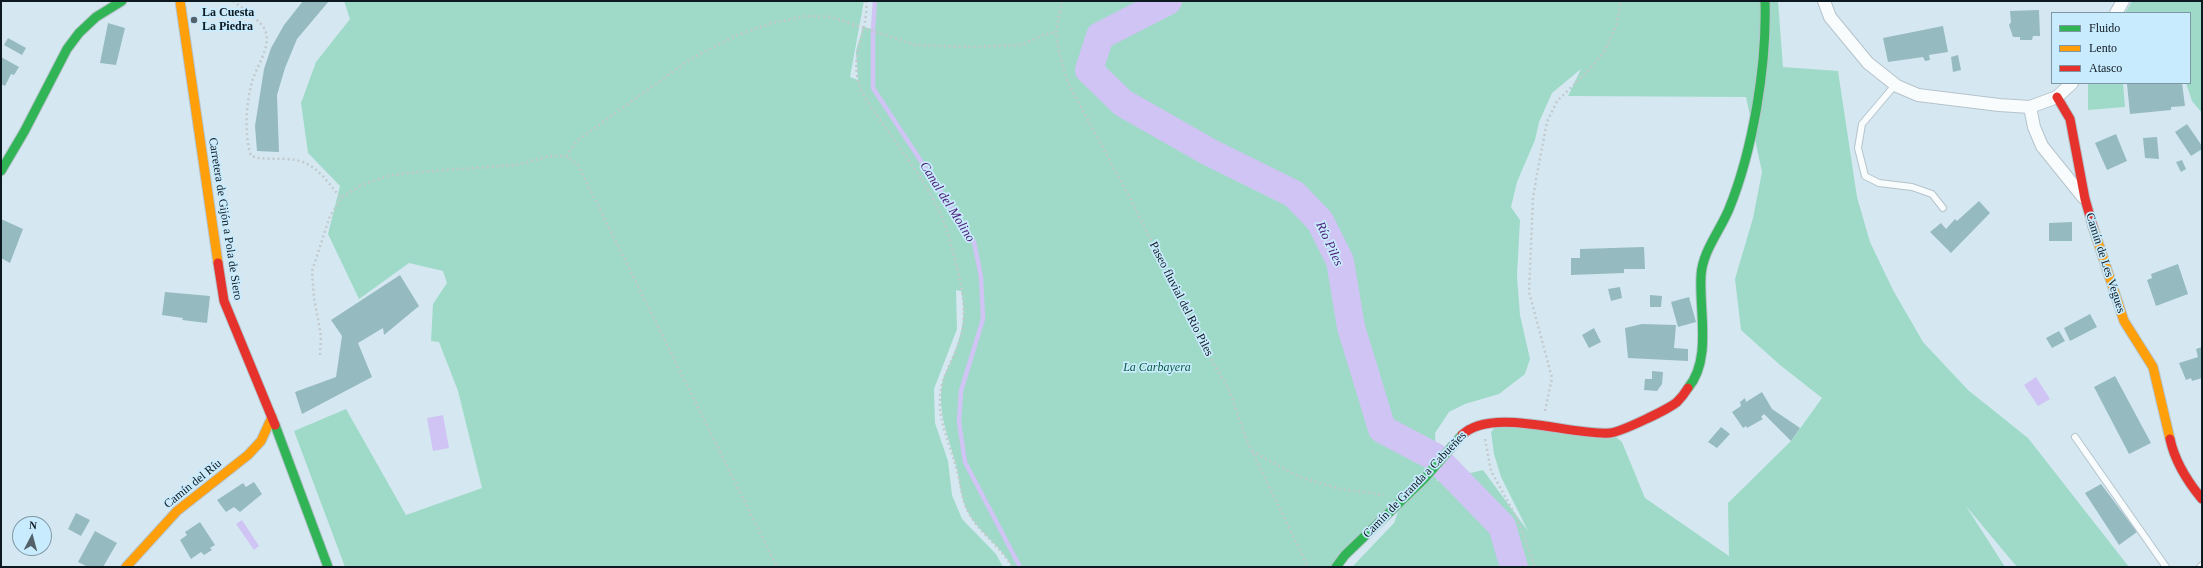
<!DOCTYPE html>
<meta charset="utf-8">
<style>
body{margin:0}
#map{position:relative;width:2203px;height:568px;overflow:hidden;background:#d5e8f2;font-family:Georgia,serif}
canvas{display:block}
.frame{position:absolute;inset:0;border:2px solid #0d1920;pointer-events:none}
.legend{position:absolute;left:2051px;top:12px;width:140px;height:72px;box-sizing:border-box;background:#c9ebfe;border:1px solid #7e97a5;margin:0;padding:5px 7px;list-style:none;font-size:12px;color:#0d1920}
.legend li{display:flex;align-items:center;gap:8px;height:20px}
.legend b{width:20px;border:1px solid #7e97a5}
.north{position:absolute;left:12px;top:516px;width:40px;height:40px;box-sizing:border-box;background:#c9ebfe;border:1px solid #7e97a5;border-radius:50%;rotate:6deg;font-size:11px;font-weight:700;line-height:16px;text-align:center;color:#0d1920}
.north::after{content:'';display:block;margin:auto;width:14px;height:18px;background:#53616a;clip-path:polygon(50% 0,100% 100%,50% 72%,0 100%)}
</style>
<div id="map">
<canvas width="2203" height="568"></canvas>
<div class="frame"></div>
<ul class="legend">
<li><b style="height:5px;background:#30b455"></b>Fluido</li>
<li><b style="height:5px;background:#ff9f0a"></b>Lento</li>
<li><b style="height:5px;background:#e5322d"></b>Atasco</li>
</ul>
<div class="north">N</div>
</div>
<script>
const ctx = document.querySelector('canvas').getContext('2d');
ctx.lineJoin = 'round';
function fillPath(path, color) { ctx.fillStyle = color; ctx.fill(path, 'evenodd'); }
function trace(path, color, width, dash) { ctx.strokeStyle = color; ctx.lineWidth = width; ctx.lineCap = dash ? 'butt' : 'round'; ctx.setLineDash(dash || []); ctx.stroke(path); }
function write(font, color, halo, rows, align = 'center') {
  ctx.font = font + ' Georgia,serif'; ctx.lineWidth = 3.5; ctx.setLineDash([]); ctx.textBaseline = 'middle'; ctx.strokeStyle = halo; ctx.fillStyle = color; for (const [text, x, y, turn = 0] of rows) {
    ctx.save(); ctx.translate(x, y); ctx.rotate((+turn || 0) * Math.PI / 180); ctx.textAlign = isNaN(turn) ? turn : align; if (halo) ctx.strokeText(text, 0, 0); ctx.fillText(text, 0, 0); ctx.restore();
  }
}
const green = new Path2D(`
 M344,1H864L850,77L858,80L856,51L863,27L873,29L875,1H1778L1783,67L1838,71L1857,197L1870,242L1893,290L1923,342L1968,390L2028,438L2129,567H2017L1966,506L2005,567H1352L1394,523L1400,506L1336,567H1012C1002,547 982,535 970,516C961,501 960,485 957,469C950,440 937,414 942,384C943,376 948,368 951,361C961,337 967,317 961,291L956,290L957,329L934,389L935,423L948,461L952,495L962,519L996,554L1003,567H345L294,431L346,409L406,515L482,488L458,391L439,342L431,341L433,304L447,283L443,271L409,263L359,299L328,234L340,186L308,153L301,103L316,62L350,19ZM1581,69L1568,96L1746,97L1762,172L1753,218L1735,279L1741,330L1780,365L1822,398L1791,441L1728,503L1729,556L1645,498L1622,442L1611,433L1500,422L1491,432L1494,454L1501,477L1528,531L1483,470L1437,481L1435,433L1449,412L1465,404L1499,394L1525,374L1530,359L1520,315L1517,276L1520,220L1511,207L1517,182L1535,140L1539,122L1552,93Z
 M2132,1H2202V113L2192,101L2186,83H2190V13H2125Z
 M2088,83H2123L2125,107L2088,110Z`);
const water = new Path2D(`
 M2036,377L2050,399L2038,406L2024,385Z
 M443,415L449,448L433,451L427,418Z
 M242,520L259,546L254,550L236,524Z`);
const stream = new Path2D(`
 M875,1L873,29V88L974,242L981,277L983,319L961,391L959,422L965,462L1020,567`);
const river = new Path2D(`
 M1168,1L1100,36L1089,70L1123,103L1209,152L1294,194L1320,221L1340,261L1351,327L1382,429L1435,457L1502,526L1514,567`);
const building = new Path2D(`
 M303,1H329L297,39L285,68L277,95L279,152L257,151L255,126L264,69L271,48L284,25Z
 M2039,10L2040,36H2033L2032,40H2020V37H2013L2009,25L2011,22L2010,11Z
 M108,23L125,28L116,65L100,63Z
 M1943,26L1948,52L1929,55L1930,60L1925,61L1923,57L1888,62L1883,38Z
 M8,38L26,48L22,55L4,45Z
 M1958,55L1961,70L1953,72L1951,57Z
 M1,57L19,67L14,75L11,74L5,86L1,84Z
 M2141,83H2182L2185,106L2171,107V110L2130,114L2127,84Z
 M2187,124L2202,146V149L2191,156L2175,132Z
 M2116,134L2127,161L2107,170L2095,143Z
 M2157,137L2159,159L2145,158L2143,138Z
 M2182,160L2186,169L2181,172L2176,162Z
 M1979,201L1990,213L1951,253L1930,232L1941,223L1946,229L1955,219L1957,221Z
 M1,219L23,229L10,263L1,258Z
 M2072,222V241H2049V223Z
 M1644,247L1645,269H1624V273L1571,275V258H1580V249Z
 M2178,264L2188,294L2156,306L2147,280L2152,278L2151,274Z
 M400,275L419,306L384,335L383,328L358,343L372,377L302,414L295,392L336,377L342,336L331,320Z
 M1620,287L1622,298L1611,301L1608,289Z
 M165,292L210,296L207,323L182,320L183,318L162,315Z
 M1650,295L1662,296L1661,307H1650Z
 M1689,297L1696,322L1678,327L1671,302Z
 M2090,314L2097,327L2070,341L2064,328Z
 M1642,324L1676,325L1674,348L1688,349V361L1628,358L1625,328Z
 M1594,328L1601,342L1589,348L1582,335Z
 M2059,331L2065,341L2052,348L2046,338Z
 M2202,347V378L2192,381L2191,378L2186,380L2179,363L2198,357L2196,349Z
 M1652,371L1663,372L1662,384L1657,391L1644,390L1645,379H1652Z
 M2115,376L2151,443L2129,454L2094,387Z
 M1762,392L1772,409L1800,428L1791,441L1764,414L1761,417L1763,419L1747,428L1746,426L1743,428L1732,412L1741,406L1740,402L1745,398L1746,402Z
 M1721,427L1730,434L1717,448L1708,442Z
 M254,482L262,494L240,512L234,507L226,512L217,500L243,483L246,487Z
 M2101,484L2137,532L2119,545L2085,493Z
 M76,513L90,520L81,536L68,529Z
 M200,522L215,545L210,548L212,550L204,555L201,552L191,559L180,540L187,535L185,532Z
 M95,531L117,543L103,567H88L78,562Z`);
const path = new Path2D(`
 M233,1C241,7 261,21 265,30C272,46 256,67 252,82C246,104 244,134 251,156C263,160 272,158 285,159C314,159 324,178 341,198
 M866,1C869,26 853,48 857,74C859,94 875,112 886,128C911,164 939,198 950,241C958,272 970,308 960,339C954,359 941,376 940,397C938,420 950,445 956,467C961,483 961,499 969,514C981,534 1001,547 1012,567
 M1062,1L1056,32L1059,52L1068,83L1129,196L1206,351L1229,389L1247,441L1308,567
 M566,156L578,140L689,60L735,36L772,23L805,16L831,17L915,45L969,47L1021,45L1043,35L1056,32
 M320,355L321,336L314,298L312,271L330,216L341,198L360,186L387,176L417,172L517,165L549,156H566L578,165L777,567
 M1545,411L1552,378L1529,292L1533,198L1537,174L1547,122L1557,101L1588,71L1604,52L1617,24L1621,1
 M1485,439L1491,471L1518,520L1535,567
 M1252,451L1299,477L1341,489L1384,495`);
const lane = new Path2D(`
 M1895,85L1862,124L1858,148L1865,176L1879,183L1912,187L1932,194L1943,208
 M2075,437L2166,567
 M2200,567L2202,565`);
const street = new Path2D(`
 M1824,1L1830,17L1868,63L1897,86L1918,95L1999,105L2030,107L2057,97L2072,83
 M2116,13L2123,1
 M2030,107L2034,127L2042,146L2083,197`);
const fast = new Path2D(`
 M1,171L24,132L67,49L79,33L96,17L122,1
 M1688,388C1712,360 1699,311 1701,276C1702,252 1720,231 1729,209C1753,150 1767,65 1765,1
 M275,425L328,567
 M1336,567L1345,555L1424,479L1462,435`);
const slow = new Path2D(`
 M180,1L218,263
 M2093,227L2124,321L2153,367L2170,439
 M126,567L177,511L248,455L261,441L272,417`);
const jam = new Path2D(`
 M2057,97L2070,119L2085,199L2093,227
 M218,263L224,301L275,425
 M1462,435C1492,406 1571,436 1610,433C1621,432 1669,409 1677,402C1681,398 1685,393 1688,388
 M2170,439C2175,462 2187,481 2202,499`);
const markers = [
 [194,20,4,"#53616a"]
];
const poiNames = [
 ["La Cuesta",202,13],
 ["La Piedra",202,27]
];
const streetNames = [
 ["Carretera de Gijón a Pola de Siero",225,219,81],
 ["Camín de Les Vegues",2105,263,72],
 ["Paseo fluvial del Rio Piles",1181,299,63],
 ["Camín del Ríu",193,484,-39],
 ["Camín de Granda a Cabueñes",1415,485,-46]
];
const parkNames = [
 ["La Carbayera",1157,368]
];
const waterNames = [
 ["Canal del Molino",947,202,58],
 ["Río Piles",1329,244,65]
];
fillPath(green, '#9fdac8');
fillPath(water, '#cfc4f3');
trace(stream, '#cfc4f3', 4.5);
trace(river, '#cfc4f3', 28);
fillPath(building, '#95babf');
trace(lane, '#b5c3cb', 8);
trace(street, '#b5c3cb', 14);
trace(fast, '#b5c3cb', 11);
trace(slow, '#b5c3cb', 11);
trace(jam, '#b5c3cb', 11);
trace(path, '#c3c9cc', 2.5, [2, 3]);
trace(lane, '#f9fcfd', 6);
trace(street, '#f9fcfd', 12);
trace(fast, '#30b455', 9);
trace(slow, '#ff9f0a', 9);
trace(jam, '#e5322d', 9);
for (const [x, y, r, color] of markers) { const dot = new Path2D(); dot.arc(x, y, r, 0, 2 * Math.PI); ctx.fillStyle = color; ctx.fill(dot); trace(dot, '#c9ebfe', 1.5); }
write('bold 12px', '#0d1920', '#c9ebfe', poiNames, 'left');
write('12px', '#0d1920', '#c9ebfe', streetNames);
write('italic 12px', '#065c40', '#c9ebfe', parkNames);
write('italic 13px', '#481975', '#c9ebfe', waterNames);
</script>
